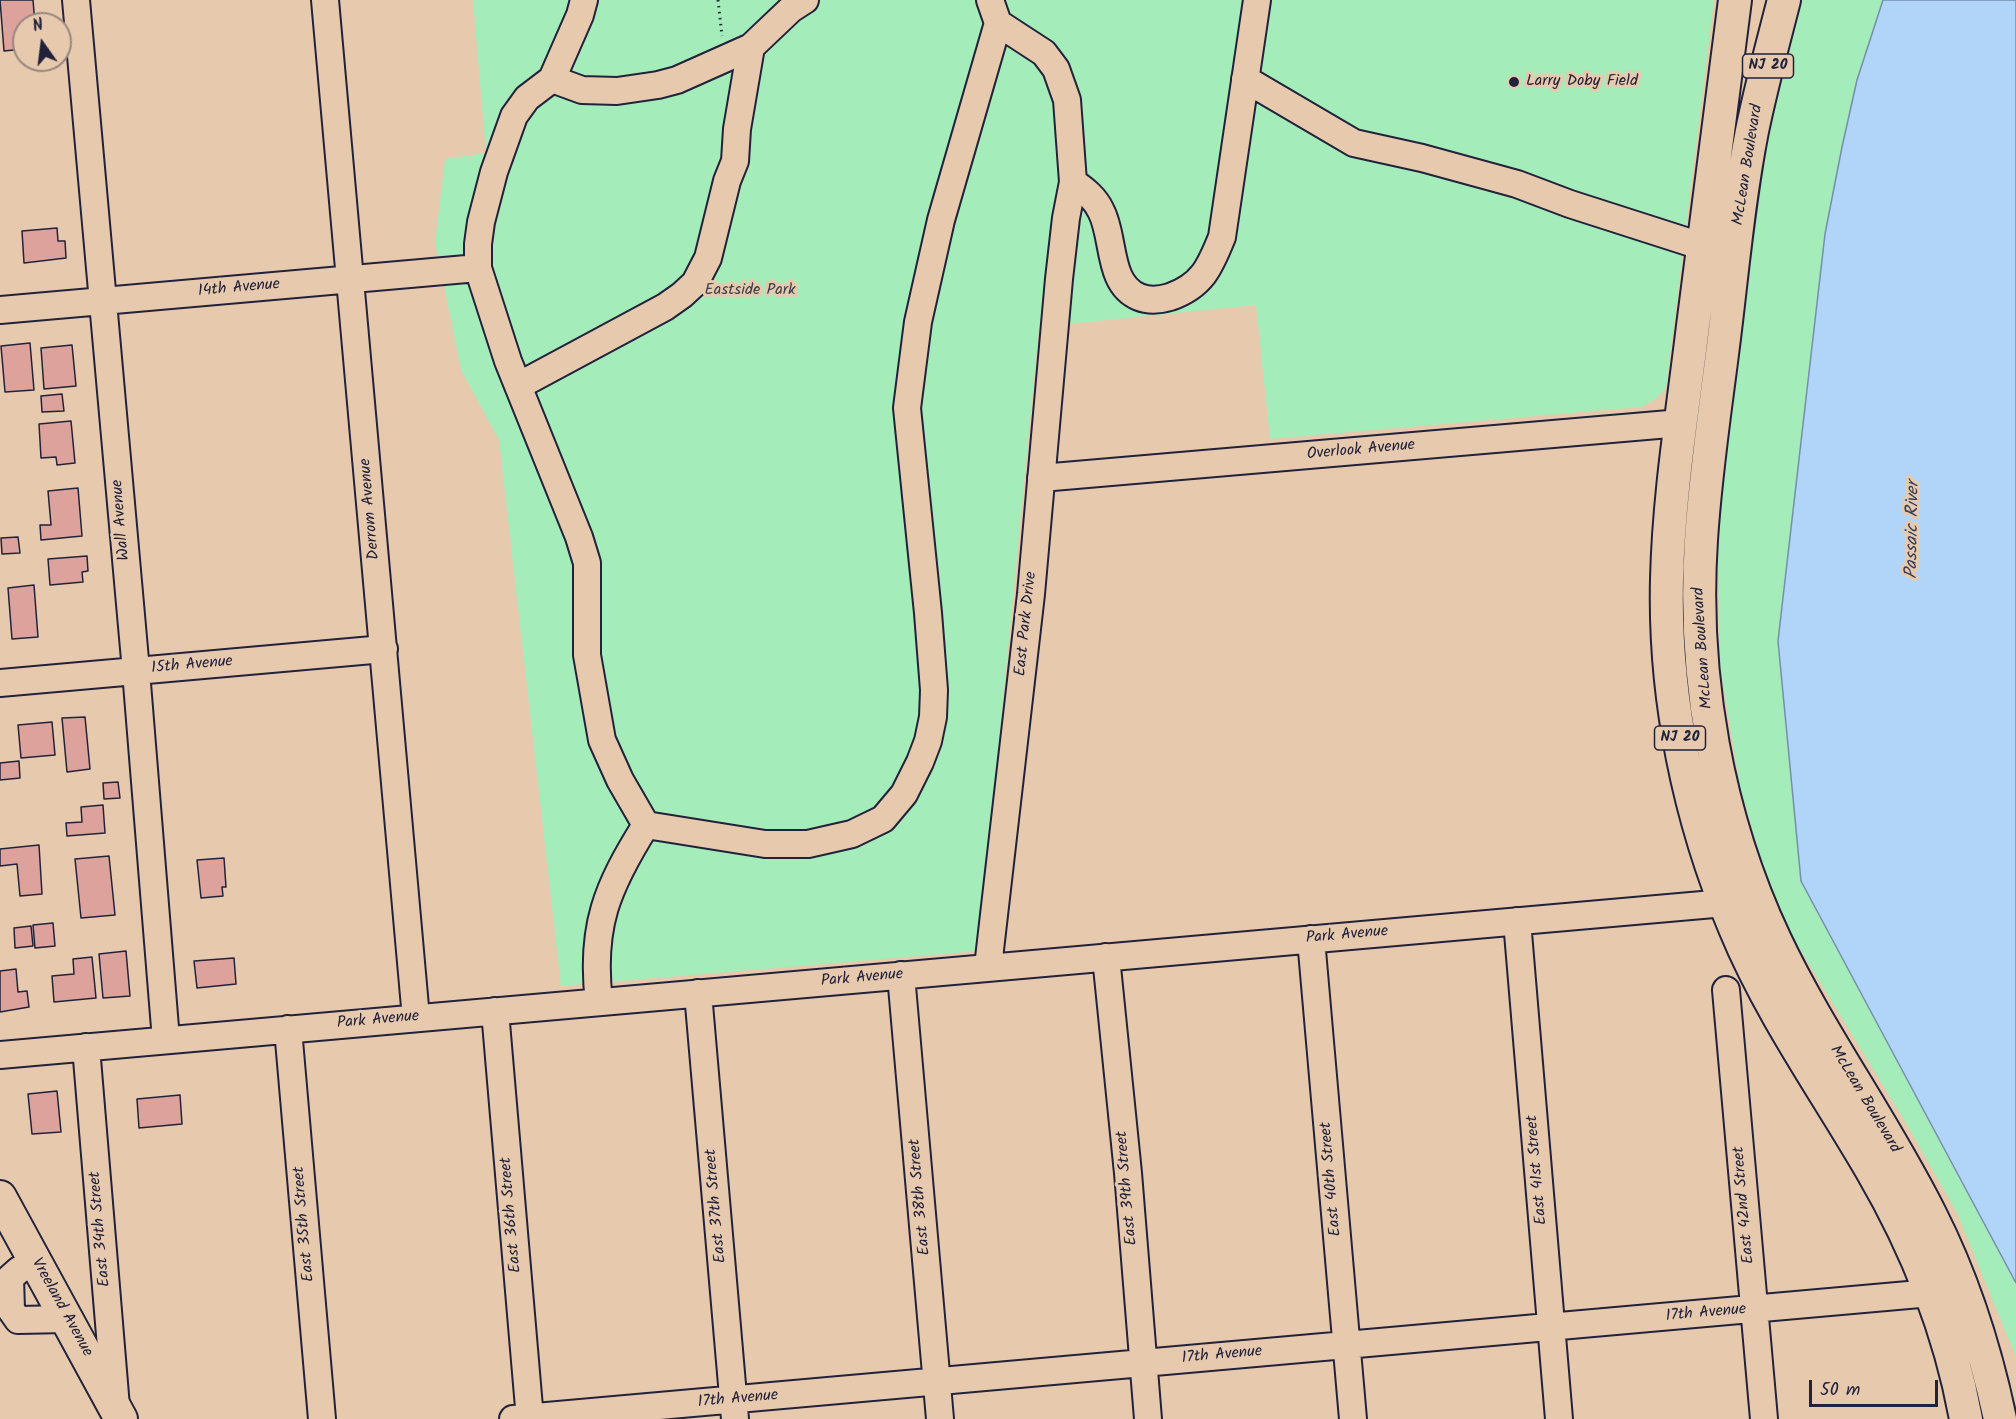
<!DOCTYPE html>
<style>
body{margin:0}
#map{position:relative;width:2016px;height:1419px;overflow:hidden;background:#e7caae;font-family:Kalam,sans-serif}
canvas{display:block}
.north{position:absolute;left:12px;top:12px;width:60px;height:60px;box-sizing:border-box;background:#e7caae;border:2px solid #988780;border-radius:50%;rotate:346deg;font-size:16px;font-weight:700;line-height:24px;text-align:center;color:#22223b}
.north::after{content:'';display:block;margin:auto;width:21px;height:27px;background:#22223b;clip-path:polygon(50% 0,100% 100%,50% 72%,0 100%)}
.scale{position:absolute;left:1809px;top:1380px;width:129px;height:27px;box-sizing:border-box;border:3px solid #22223b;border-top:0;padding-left:8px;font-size:18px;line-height:21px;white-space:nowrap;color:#22223b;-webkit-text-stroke:4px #e7caae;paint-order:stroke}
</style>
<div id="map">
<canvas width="2016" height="1419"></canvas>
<div class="north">N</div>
<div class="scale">50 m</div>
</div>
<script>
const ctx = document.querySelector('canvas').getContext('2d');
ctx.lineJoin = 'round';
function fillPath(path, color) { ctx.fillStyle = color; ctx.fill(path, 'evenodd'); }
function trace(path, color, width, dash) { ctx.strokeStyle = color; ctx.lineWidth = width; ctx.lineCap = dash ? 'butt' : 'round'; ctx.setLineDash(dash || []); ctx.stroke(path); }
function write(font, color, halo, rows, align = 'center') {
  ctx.font = font + ' Kalam,sans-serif'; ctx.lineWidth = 6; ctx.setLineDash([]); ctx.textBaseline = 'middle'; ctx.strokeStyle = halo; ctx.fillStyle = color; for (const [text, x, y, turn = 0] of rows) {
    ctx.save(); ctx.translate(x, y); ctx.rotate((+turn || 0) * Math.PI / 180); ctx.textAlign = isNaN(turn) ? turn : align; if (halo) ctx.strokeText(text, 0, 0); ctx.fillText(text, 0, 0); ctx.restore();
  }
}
const green = new Path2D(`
 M473,0H1714L1666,388L1656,399L1641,407L1270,439L1256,305L1039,327L979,951L561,986L499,440L461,370L435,242L445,159L486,153Z
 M1797,0H1883L1857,80L1842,147L1825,234L1778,641L1801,881L2016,1283V1357L1957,1213L1906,1123L1787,928L1760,856L1740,787L1719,659L1718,541L1729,381L1776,67Z`);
const water = new Path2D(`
 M1883,0H2016V1283L1801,881L1778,641L1825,234L1842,147L1857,80Z`);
const building = new Path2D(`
 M0,0H33L35,24H24V49L4,51Z
 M57,228L58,241H65L66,258L24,263L22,231Z
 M30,343L34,390L5,392L1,346Z
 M72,345L76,386L44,389L41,348Z
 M62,394L64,411L42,412L41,396Z
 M71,421L75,463L57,465L56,457L41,458L39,424Z
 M78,488L82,536L41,540L40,525H51L48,491Z
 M18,537L20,553L2,554L1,538Z
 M87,556L88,571L82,572L83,582L50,585L48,559Z
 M34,585L38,637L12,639L8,588Z
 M85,717L90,769L67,772L62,718Z
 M52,722L55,755L21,758L18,725Z
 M19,761L20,778L0,780V763Z
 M118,782L120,798L104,799L103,783Z
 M103,805L105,833L67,836L66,823L82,822L81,807Z
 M39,845L42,894L20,896L17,864L0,866V849Z
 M109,856L115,915L81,918L75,859Z
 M224,858L226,887H222L223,896L201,898L197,860Z
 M53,923L55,946L35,948L33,925Z
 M31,926L33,946L15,948L14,928Z
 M126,951L130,996L103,998L99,954Z
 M92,957L96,998L54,1002L52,976L74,974L73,959Z
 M234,958L236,984L197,988L194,961Z
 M16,969L18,992L27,991L29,1007L0,1012V971Z
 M57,1091L61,1132L32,1134L28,1094Z
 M180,1095L182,1124L139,1128L137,1099Z`);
const path = new Path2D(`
 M718,0L722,36`);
const minor = new Path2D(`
 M76,0L136,671L166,1040
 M325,0L416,1018
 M584,0L580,15L552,79L527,98L514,116L494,172L481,222L478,244V268L508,361L579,537L587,563V655L602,740L620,780L646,825
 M552,79L582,90L617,91L658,85L677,80L751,47L791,9L805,0
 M1245,79L1354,143L1422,158L1517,184L1570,204L1704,247
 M1073,182C1085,190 1095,198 1101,211C1115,237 1107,284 1139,297C1149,301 1160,300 1170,297C1202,286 1210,267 1222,237L1257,0
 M0,310L478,268
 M518,386L665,307L682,295L695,283L708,258L727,181L735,161L737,129L751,47
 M1041,478L1681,423
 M0,683L384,649
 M646,825L765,844H808L852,834L883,819L904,794L920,762L928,741L933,717L934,690L928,613L907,408L918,322L941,220L998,23L990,0
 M1517,921L1559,1419
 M1311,939L1353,1419
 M1106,957L1128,1173L1148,1419
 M988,967L1031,594L1059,279L1066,218L1073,182L1067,100L1056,69L1044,53L998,23
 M901,975L940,1419
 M1726,990L1764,1419
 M698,993L735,1419
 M599,1002C590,927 607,887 646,825
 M495,1011L530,1419
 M288,1029L322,1419
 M86,1047L116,1407
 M0,1055L1725,903
 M35,1261L19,1270L10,1278L11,1310L18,1320L67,1319
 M513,1419L1931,1293`);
const major = new Path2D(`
 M1735,0C1721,109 1707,217 1693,326C1683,410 1669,494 1667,579C1664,697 1689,819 1735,928C1770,1013 1825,1090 1871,1169C1916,1246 1950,1331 1966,1419
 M1784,0C1773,43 1761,87 1752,131C1738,202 1732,275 1723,346C1715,410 1705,475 1701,540C1692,675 1717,817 1775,940C1820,1035 1883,1120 1930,1214C1963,1279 1985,1348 2000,1419
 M0,1197L121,1419`);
const markers = [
 [1514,82,6,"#22223b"]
];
const shields = [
 [1768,66,51],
 [1680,738,51]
];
const shieldNames = [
 ["NJ 20",1768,66],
 ["NJ 20",1680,738]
];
const poiNames = [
 ["Larry Doby Field",1526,82]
];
const streetNames = [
 ["McLean Boulevard",1749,165,-81],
 ["14th Avenue",239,289,-5],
 ["Overlook Avenue",1361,451,-5],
 ["Derrom Avenue",371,509,-95],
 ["Wall Avenue",122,520,-95],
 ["East Park Drive",1027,624,-84],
 ["McLean Boulevard",1704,648,-94],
 ["15th Avenue",192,666,-5],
 ["Park Avenue",1347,936,-5],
 ["Park Avenue",862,979,-5],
 ["Park Avenue",378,1021,-5],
 ["McLean Boulevard",1864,1100,59],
 ["East 41st Street",1538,1170,-95],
 ["East 40th Street",1332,1179,-95],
 ["East 39th Street",1128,1188,-95],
 ["East 38th Street",921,1197,-95],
 ["East 42nd Street",1745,1205,-95],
 ["East 37th Street",717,1206,-95],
 ["East 36th Street",512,1215,-95],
 ["East 35th Street",305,1224,-95],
 ["East 34th Street",101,1229,-95],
 ["Vreeland Avenue",61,1308,61],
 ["17th Avenue",1706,1314,-5],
 ["17th Avenue",1222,1356,-5],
 ["17th Avenue",738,1400,-5]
];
const parkNames = [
 ["Eastside Park",750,291]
];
const waterNames = [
 ["Passaic River",1914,530,-89]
];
fillPath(green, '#a4ecba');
fillPath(water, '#b1d4f9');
trace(water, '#788dad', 1.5);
fillPath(building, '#dca29b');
trace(building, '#22223b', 1.5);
trace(minor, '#22223b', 30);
trace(major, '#22223b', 36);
trace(path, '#22223b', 3, [1.5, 4.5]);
trace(minor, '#e7caae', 26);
trace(major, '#e7caae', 32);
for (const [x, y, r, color] of markers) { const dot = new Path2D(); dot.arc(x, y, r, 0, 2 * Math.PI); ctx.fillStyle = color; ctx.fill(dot); trace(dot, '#e7caae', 2); }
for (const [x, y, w] of shields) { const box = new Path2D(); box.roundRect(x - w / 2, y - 12, w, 24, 4.5); ctx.fillStyle = '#e7caae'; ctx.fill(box); trace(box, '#22223b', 1.5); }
write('bold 15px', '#22223b', null, shieldNames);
write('16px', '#22223b', '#e7caae', poiNames, 'left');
write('16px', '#22223b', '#e7caae', streetNames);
write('16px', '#36404e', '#e7caae', parkNames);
write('italic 18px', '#373d58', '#e7caae', waterNames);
</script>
